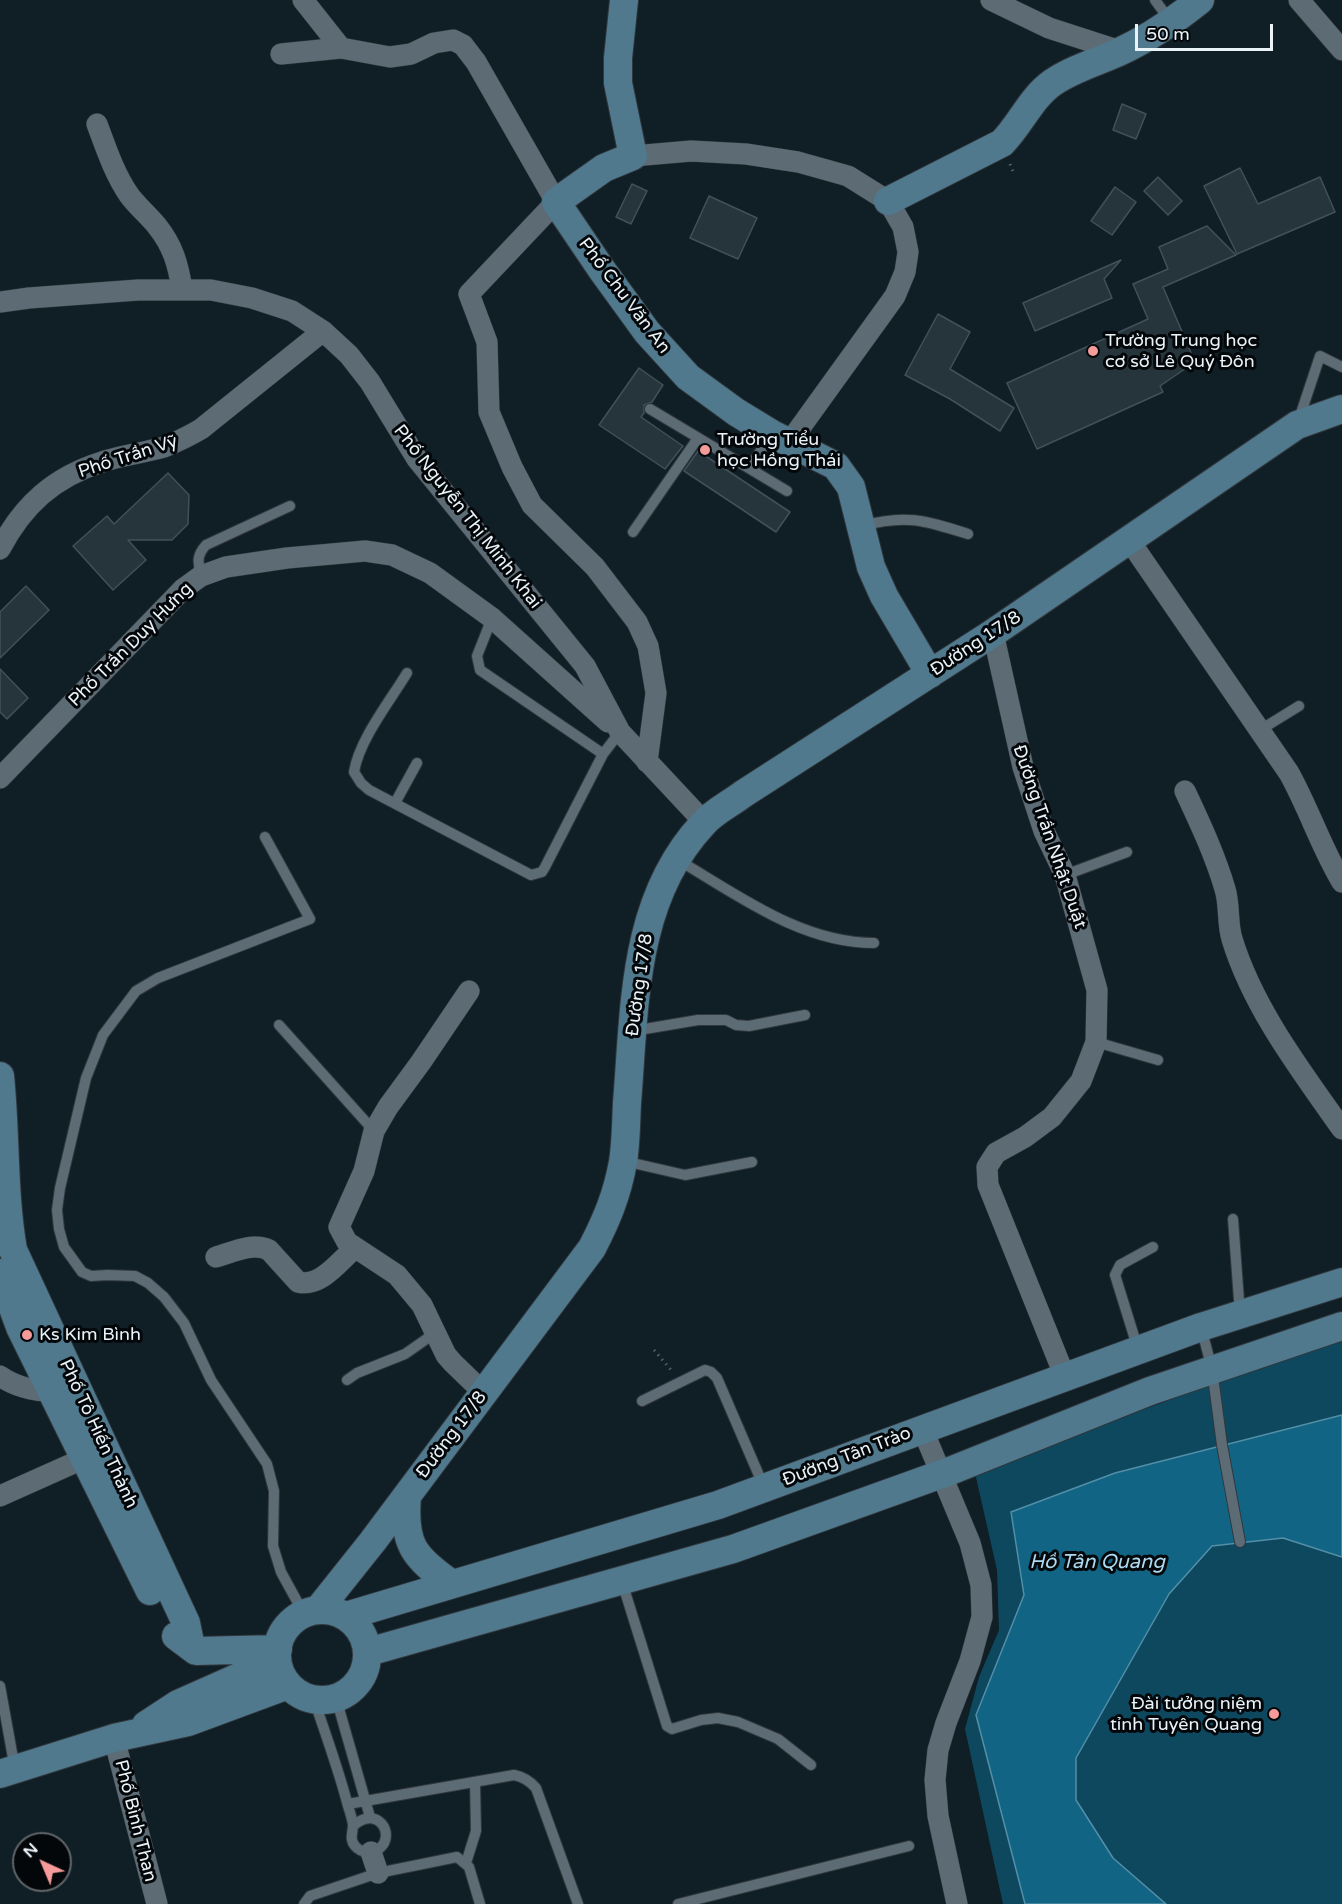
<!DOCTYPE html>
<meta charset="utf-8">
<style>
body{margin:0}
#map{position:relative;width:1342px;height:1904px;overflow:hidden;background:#101e25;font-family:"Varela Round",sans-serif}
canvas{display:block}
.north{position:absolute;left:12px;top:1832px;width:60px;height:60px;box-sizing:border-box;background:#03070a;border:2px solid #5f6569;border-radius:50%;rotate:316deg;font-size:16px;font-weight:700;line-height:24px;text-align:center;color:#eaf3f8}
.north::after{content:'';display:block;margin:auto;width:21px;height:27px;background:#f59b9a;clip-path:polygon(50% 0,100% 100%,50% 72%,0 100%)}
.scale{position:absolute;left:1135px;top:24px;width:138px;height:27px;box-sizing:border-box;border:3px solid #eaf3f8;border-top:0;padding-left:8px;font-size:18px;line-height:21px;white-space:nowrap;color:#eaf3f8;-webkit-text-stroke:4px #03070a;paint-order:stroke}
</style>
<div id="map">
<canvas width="1342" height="1904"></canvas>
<div class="north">N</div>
<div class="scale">50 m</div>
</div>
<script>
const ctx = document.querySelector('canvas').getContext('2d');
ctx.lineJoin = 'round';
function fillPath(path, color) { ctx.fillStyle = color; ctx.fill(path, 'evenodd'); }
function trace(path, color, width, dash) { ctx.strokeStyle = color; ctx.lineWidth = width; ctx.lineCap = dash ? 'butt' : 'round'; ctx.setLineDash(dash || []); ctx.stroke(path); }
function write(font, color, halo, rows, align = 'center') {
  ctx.font = font + ' "Varela Round",sans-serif'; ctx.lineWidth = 6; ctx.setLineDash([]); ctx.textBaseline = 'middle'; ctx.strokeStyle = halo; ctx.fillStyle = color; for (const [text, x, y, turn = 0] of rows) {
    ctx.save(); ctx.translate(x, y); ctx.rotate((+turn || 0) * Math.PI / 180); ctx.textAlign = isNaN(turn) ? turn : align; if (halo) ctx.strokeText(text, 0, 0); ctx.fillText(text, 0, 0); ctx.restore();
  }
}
const green = new Path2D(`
 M1342,1335V1904H1003L965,1729L979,1677L999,1630L997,1570L975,1473Z`);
const water = new Path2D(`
 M1342,1415V1557L1283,1538L1212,1546L1169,1594L1076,1758V1800L1113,1858L1166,1904H1025L976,1715L1024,1595L1011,1512L1115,1473Z`);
const building = new Path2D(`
 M1122,104L1146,114L1136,139L1113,130Z
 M1240,168L1258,204L1320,177L1335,212L1237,254L1204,186Z
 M1158,177L1182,201L1168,215L1144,191Z
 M632,184L647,191L631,224L616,217Z
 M1115,187L1136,202L1112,235L1091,221Z
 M709,196L757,218L738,259L690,238Z
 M1207,226L1236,255L1163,287L1195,362L1160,386L1163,392L1037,449L1007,383L1148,319L1133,284L1168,269L1159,247Z
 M1121,260L1104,279L1112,298L1035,331L1023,303Z
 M938,314L970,332L950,369L1014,408L1000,431L950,399L905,375Z
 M639,368L663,385L652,402L644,405V413L641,417L683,446L665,469L599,425Z
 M698,451L790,512L776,532L684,471Z
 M168,473L189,495L188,524L172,540H128L146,560L113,590L73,546L107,516L114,524Z
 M26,586L49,610L0,658V612Z
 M0,669L28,698L7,719L0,712Z`);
const path = new Path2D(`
 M1010,164L1014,174
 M654,1350L672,1371`);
const lane = new Path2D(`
 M1155,0L1171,22
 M650,409L787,491
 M1299,419L1320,356L1342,367
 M749,468L772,434
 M861,526C906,514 924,520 968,534
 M633,532L698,438
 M201,576C198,562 196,556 206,545L290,506
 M492,618L477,656L480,670L603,754
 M407,673C390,701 359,740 354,772L361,783L369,790L531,875L542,872L545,867L603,754L620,732
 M1260,730L1299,706
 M395,803L417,763
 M265,837L310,919L158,978L136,991L103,1035L86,1078L60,1188L57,1210L59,1229L64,1247L82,1272L91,1276L108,1275L135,1276L148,1283L164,1297L184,1323L211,1380L267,1464L274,1491L273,1546L281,1572L304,1614
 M678,860C738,895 801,943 874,943
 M1065,875L1127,852
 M279,1025L374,1131
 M633,1031L698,1020H726L736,1025L749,1026L805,1015
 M1096,1042L1158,1060
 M624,1161L685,1175L752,1162
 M1233,1219L1240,1314
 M1201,1327L1212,1369L1222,1445L1240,1542
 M1138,1349L1115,1275L1120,1265L1153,1247
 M347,1380L357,1373L405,1354L435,1333
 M642,1401L705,1370L711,1372L717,1378L764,1487
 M622,1582L667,1726L672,1729L701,1720L718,1718L738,1722L778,1739L811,1765
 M0,1686L15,1769
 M336,1698L370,1817
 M314,1700C326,1735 339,1771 348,1806C350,1812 352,1819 353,1824C353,1833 349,1839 355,1846C361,1853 373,1854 380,1848C396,1834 377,1804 353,1826
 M348,1804L514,1775C524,1777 530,1781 536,1788L578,1904
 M466,1863L476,1831L475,1782
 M304,1904L310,1896L378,1873L457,1857L469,1867L480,1904
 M678,1904L909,1846`);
const street = new Path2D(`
 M303,0L341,48
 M991,0L1049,28L1120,51
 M1299,0L1342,50
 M281,54L341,48L390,57L411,54L434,43L453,40L463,45L476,62L556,202L469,294L487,342L489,412L512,467L532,505L595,567L637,622L648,646L656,693L647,762
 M97,124C106,148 114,173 129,195C137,206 148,215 157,226C173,246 178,264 182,289
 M633,156L691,151L746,154L798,162L848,176L888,201L903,227L908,252L905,272L895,296L789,443
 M0,302L29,298L138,290H211L252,298L292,311L323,331L349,355L370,382L417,459L585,666L620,732L704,822
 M1129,540L1289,773C1309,809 1321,847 1342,882
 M0,549C23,505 54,477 102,462C122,455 144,453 164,447C177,442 189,436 201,429L323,331
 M993,633L1023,767L1044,831L1065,875L1097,990L1096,1042L1081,1081L1052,1117L1025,1137L996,1153L987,1167L988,1185L1065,1377
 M0,778L183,589L201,576L226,567L287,558L365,551L392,555L430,573L492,618L608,722
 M1185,791C1200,823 1215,855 1225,889C1230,905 1227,923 1232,939C1253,1008 1301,1071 1342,1129
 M469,991L421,1062L388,1107L374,1131L364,1171L339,1227L347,1242L397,1275L422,1305L446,1355L453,1363L483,1392
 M216,1257C233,1252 253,1242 269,1250L298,1282C321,1288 340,1260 355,1248
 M0,1376C17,1388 43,1394 63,1389
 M922,1428L970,1543L981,1585L982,1617L970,1661L946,1723L938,1750L935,1780L938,1816L957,1904
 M0,1496L85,1458
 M114,1738L157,1904
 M371,1852L378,1873`);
const secondary = new Path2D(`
 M624,0L618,58V83L633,156L604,168L556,202L602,270L647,332L688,377L736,412L772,434L836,466L851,487L871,567L884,596L930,674
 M888,201L1002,143C1020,125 1031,98 1052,83C1072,69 1097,62 1119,52C1149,38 1174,21 1200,0
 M0,1076C6,1134 3,1192 13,1250L186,1623L191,1647
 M0,1273L20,1327L150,1591
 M407,1496C403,1544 413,1557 452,1584
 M318,1610L373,1541L592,1248C607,1219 617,1195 623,1162C626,1143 626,1123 627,1103C635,1006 632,900 703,824C713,812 730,804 743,794L993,633L1297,425L1342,409
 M277 1655a45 45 0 1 1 90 0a45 45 0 1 1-90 0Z
 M346,1616L718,1505L1201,1327L1342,1282
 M176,1636L196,1651L278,1649
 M368,1652L733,1549L950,1471L1150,1391L1342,1326
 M146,1725L178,1704L277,1660
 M0,1774L114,1738L188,1722L288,1685`);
const markers = [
 [1093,351,6,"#f59b9a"],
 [705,450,6,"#f59b9a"],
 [27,1335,6,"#f59b9a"],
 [1274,1714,6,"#f59b9a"]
];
const streetNames = [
 ["Phố Chu Văn An",624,296,53],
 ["Phố Trần Vỹ",128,457,-18],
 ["Phố Nguyễn Thị Minh Khai",467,517,52],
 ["Đường 17/8",976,644,-33],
 ["Phố Trần Duy Hưng",131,645,-45],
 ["Đường Trần Nhật Duật",1049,837,71],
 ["Đường 17/8",640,985,-82],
 ["Phố Tô Hiến Thành",98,1434,65],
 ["Đường 17/8",452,1435,-53],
 ["Đường Tân Trào",847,1457,-21],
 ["Phố Bình Than",135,1821,76]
];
const poiNames = [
 ["Trường Trung học",1105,341],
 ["cơ sở Lê Quý Đôn",1105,362],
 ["Trường Tiểu",717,440],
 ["học Hồng Thái",717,461],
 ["Ks Kim Bình",39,1335],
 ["Đài tưởng niệm",1262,1704,"right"],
 ["tỉnh Tuyên Quang",1262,1725,"right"]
];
const waterNames = [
 ["Hồ Tân Quang",1097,1563]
];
fillPath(green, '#0e485f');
fillPath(water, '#126484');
trace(water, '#538fa7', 1.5);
fillPath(building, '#26343b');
trace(building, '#425159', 1.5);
trace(lane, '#30373d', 12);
trace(street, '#30373d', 22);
trace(secondary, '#30373d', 30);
trace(path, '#546167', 3, [1.5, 4.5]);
trace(lane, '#5c6b74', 10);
trace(street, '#5c6b74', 21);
trace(secondary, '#50798d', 28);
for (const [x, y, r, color] of markers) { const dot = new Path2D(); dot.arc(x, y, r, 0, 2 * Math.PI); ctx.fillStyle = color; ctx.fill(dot); trace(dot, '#03070a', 2); }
write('18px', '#eaf3f8', '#03070a', streetNames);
write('18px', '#eaf3f8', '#03070a', poiNames, 'left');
write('italic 20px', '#addaf1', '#03070a', waterNames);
</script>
